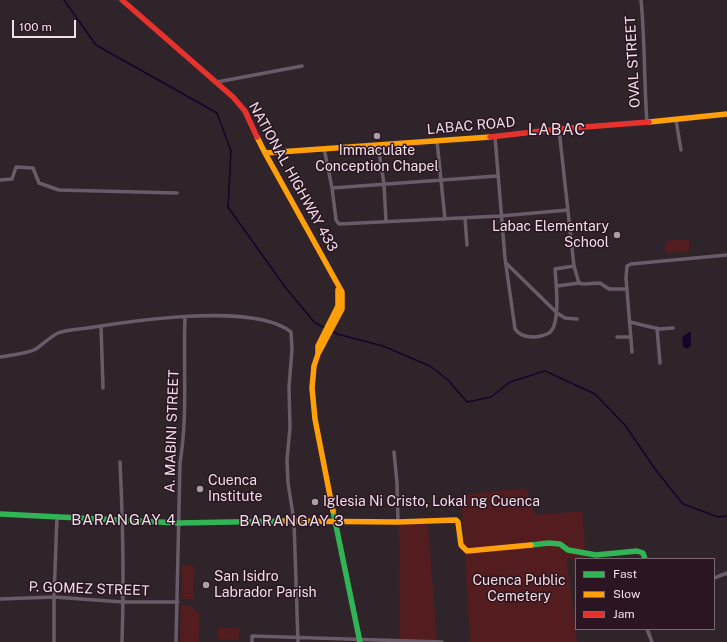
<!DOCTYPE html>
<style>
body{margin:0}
#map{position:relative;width:727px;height:642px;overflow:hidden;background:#30242b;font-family:"Public Sans",sans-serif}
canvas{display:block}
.legend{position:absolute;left:575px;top:558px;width:140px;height:72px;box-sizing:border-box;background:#2b1523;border:1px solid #796671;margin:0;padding:5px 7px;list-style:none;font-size:12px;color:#efdfe7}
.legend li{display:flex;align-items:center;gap:8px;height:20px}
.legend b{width:20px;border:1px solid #796671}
.scale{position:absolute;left:12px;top:20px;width:64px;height:18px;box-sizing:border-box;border:2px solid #efdfe7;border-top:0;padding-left:5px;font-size:12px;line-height:14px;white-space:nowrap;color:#efdfe7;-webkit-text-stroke:3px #2b1523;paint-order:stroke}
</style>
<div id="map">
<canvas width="727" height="642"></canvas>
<ul class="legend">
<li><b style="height:5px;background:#30b455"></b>Fast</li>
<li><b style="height:5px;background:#ff9f0a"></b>Slow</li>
<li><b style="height:5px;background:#e5322d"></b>Jam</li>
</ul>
<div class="scale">100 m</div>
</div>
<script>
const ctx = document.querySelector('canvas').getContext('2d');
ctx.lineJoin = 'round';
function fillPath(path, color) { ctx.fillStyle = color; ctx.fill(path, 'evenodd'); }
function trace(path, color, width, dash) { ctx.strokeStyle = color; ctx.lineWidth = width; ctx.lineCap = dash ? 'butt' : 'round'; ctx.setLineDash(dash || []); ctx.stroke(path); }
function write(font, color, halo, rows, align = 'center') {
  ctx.font = font + ' "Public Sans",sans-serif'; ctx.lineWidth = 3; ctx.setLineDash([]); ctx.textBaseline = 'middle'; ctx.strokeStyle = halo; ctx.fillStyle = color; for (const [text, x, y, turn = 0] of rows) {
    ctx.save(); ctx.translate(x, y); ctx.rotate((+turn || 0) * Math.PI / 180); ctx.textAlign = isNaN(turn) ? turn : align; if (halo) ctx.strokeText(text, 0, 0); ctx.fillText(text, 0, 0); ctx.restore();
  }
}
const green = new Path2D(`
 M689,239L690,251L666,253L665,241Z
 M526,488L535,515L582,511L586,558L567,559L577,642H470L461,495Z
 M399,524H428L437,641L400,640Z
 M182,565L194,566L193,599H181Z
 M181,605L189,606L200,613L199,642H180Z
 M218,628H239V640L218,639Z`);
const water = new Path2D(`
 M690,332H691V345L688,349L683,347C682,337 681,337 690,332Z`);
const stream = new Path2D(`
 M64,0L96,45L217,113L231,151L228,207L285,287L315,323L325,328
 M332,331L337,334L383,346L430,366L448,380L467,402L491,397L510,382L545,371L595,394L625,425L655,469L683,504L718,517L727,516`);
const street = new Path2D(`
 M641,0C645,41 644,82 647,123
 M217,82L302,66
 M676,120L681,150
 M559,129L574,266L579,283L583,284L600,283L609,289H627
 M495,137L505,258L515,329C519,335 526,337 533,337C537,337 545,335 549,333C561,325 556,283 555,269L574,266
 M437,141L445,219
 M378,145L384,184L386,221
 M324,148L332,188L336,220L339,224L500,216L568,210
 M0,180L12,179L16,167L33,168L39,183L59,190L177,193
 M332,188L497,176
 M465,218L467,245
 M506,263L557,313L565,318L577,319
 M557,286L579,283
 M630,322L659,329L673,328
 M101,326L103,388
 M657,328L660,363
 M617,337H631
 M632,352L626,278L627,266L631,264L727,255
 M0,357C10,355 27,354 36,349C43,344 50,337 58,333C67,329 84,329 94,327C138,320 256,303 291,332L292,349L289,387L290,428L287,460L288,483L294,521L298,642
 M394,452L397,483L398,522
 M120,462C123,522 124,582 122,642
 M714,578L727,573
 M0,599L54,597L123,602H178
 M647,629L652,642
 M54,642V597L57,516
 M176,642L180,463C188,414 183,365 185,317
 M252,642V636L442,642`);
const fast = new Path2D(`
 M333,511L360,642
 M0,514L179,523L284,521
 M531,545L549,543L560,544L568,550L596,555L637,551L643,553L645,559`);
const slow = new Path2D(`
 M649,122L727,114
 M257,137L265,153L342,292V309L318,354
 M265,153L490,137
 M333,511L315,419L312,388L314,366L318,354V346L338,306V290
 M284,521L398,522L456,520L458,522L461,545L467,551L531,545`);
const jam = new Path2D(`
 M122,0L233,97L245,111L257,137
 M490,137L559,129L649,122`);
const markers = [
 [377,136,4,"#ac9ea5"],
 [617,235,4,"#ac9ea5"],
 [200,489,4,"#ac9ea5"],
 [315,502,4,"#ac9ea5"],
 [206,585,4,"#ac9ea5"]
];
const streetNames = [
 ["OVAL STREET",633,62,-93],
 ["LABAC ROAD",471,126,-5],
 ["NATIONAL HIGHWAY 433",293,177,61],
 ["A. MABINI STREET",172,431,-88],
 ["P. GOMEZ STREET",89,589,2]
];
const poiNames = [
 ["Immaculate",377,151,"center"],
 ["Conception Chapel",377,167,"center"],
 ["Labac Elementary",609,227,"right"],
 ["School",609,243,"right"],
 ["Cuenca",208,481],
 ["Institute",208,497],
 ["Iglesia Ni Cristo, Lokal ng Cuenca",323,502],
 ["San Isidro",214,577],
 ["Labrador Parish",214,593]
];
const parkNames = [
 ["Cuenca Public",519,581],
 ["Cemetery",519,597]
];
const neighbourhoodNames = [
 ["BARANGAY 4",124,520],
 ["BARANGAY 3",292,521]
];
const quarterNames = [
 ["LABAC",557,130]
];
fillPath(green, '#531c1f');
fillPath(water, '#180329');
trace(stream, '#180329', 1.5);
trace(street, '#695b68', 3.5);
trace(fast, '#30b455', 5.5);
trace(slow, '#ff9f0a', 5.5);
trace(jam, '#e5322d', 5.5);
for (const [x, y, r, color] of markers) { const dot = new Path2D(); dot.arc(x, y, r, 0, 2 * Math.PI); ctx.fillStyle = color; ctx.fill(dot); trace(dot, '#2b1523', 1.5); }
write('14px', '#efdfe7', '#2b1523', streetNames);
write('14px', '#efdfe7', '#2b1523', poiNames, 'left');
write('14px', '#f4dad9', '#2b1523', parkNames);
ctx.letterSpacing = '1px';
write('15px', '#efdfe7', '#2b1523', neighbourhoodNames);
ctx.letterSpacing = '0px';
ctx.letterSpacing = '1px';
write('16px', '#efdfe7', '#2b1523', quarterNames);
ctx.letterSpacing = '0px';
</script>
